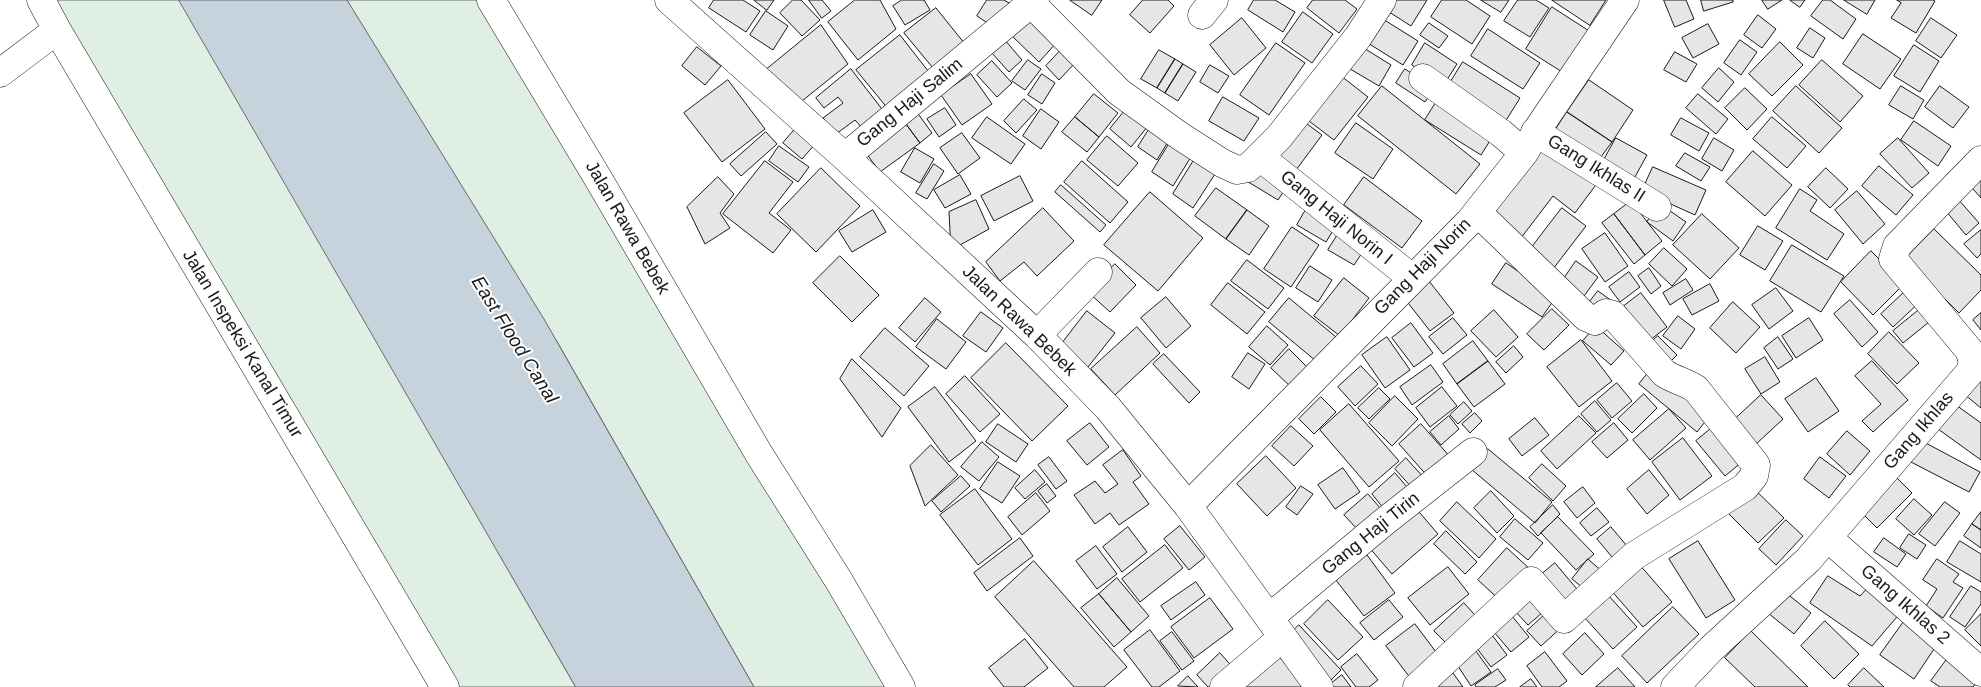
<!DOCTYPE html>
<style>
body{margin:0}
canvas{display:block;background:#fff}
</style>
<canvas width="1981" height="687"></canvas>
<script>
const ctx = document.querySelector('canvas').getContext('2d');
ctx.lineJoin = 'round';
function fillPath(path, color) { ctx.fillStyle = color; ctx.fill(path, 'evenodd'); }
function trace(path, color, width, dash) { ctx.strokeStyle = color; ctx.lineWidth = width; ctx.lineCap = dash ? 'butt' : 'round'; ctx.setLineDash(dash || []); ctx.stroke(path); }
function write(font, color, halo, rows, align = 'center') {
  ctx.font = font + ' Arial,sans-serif'; ctx.lineWidth = 4; ctx.setLineDash([]); ctx.textBaseline = 'middle'; ctx.strokeStyle = halo; ctx.fillStyle = color; for (const [text, x, y, turn = 0] of rows) {
    ctx.save(); ctx.translate(x, y); ctx.rotate((+turn || 0) * Math.PI / 180); ctx.textAlign = isNaN(turn) ? turn : align; if (halo) ctx.strokeText(text, 0, 0); ctx.fillText(text, 0, 0); ctx.restore();
  }
}
const green = new Path2D(`
 M43,0H182L576,687H445Z
 M347,0H492L902,687H754L559,345Z`);
const water = new Path2D(`
 M179,0H347L544,319L754,687H576Z`);
const building = new Path2D(`
 M714,0H743L760,11L746,32L709,8Z
 M754,0H774L767,10Z
 M793,0H801L820,20L802,36L780,13Z
 M809,0H822L831,11L822,18Z
 M855,0H880L896,29L858,60L828,22Z
 M902,0H924L930,10L905,25L893,6Z
 M987,0H1004L1014,6L998,30L977,16Z
 M1070,0H1102L1092,15Z
 M1143,0H1168L1174,6L1150,33L1130,15Z
 M1254,0H1275L1295,12L1283,32L1248,10Z
 M1313,0H1345L1357,9L1339,33L1307,8Z
 M1392,0H1427L1411,26L1386,10Z
 M1442,0H1466L1490,16L1472,44L1431,17Z
 M1481,0H1509L1501,12Z
 M1518,0H1536L1549,8L1530,37L1504,21Z
 M1552,0H1606L1590,25Z
 M1664,0H1686L1694,19L1675,27Z
 M1701,0H1733V2L1704,11Z
 M1762,0H1782L1768,9Z
 M1790,0H1805L1800,7Z
 M1823,0H1830L1856,19L1843,39L1811,16Z
 M1844,0H1875L1867,14Z
 M1897,0H1933L1935,1L1916,33L1891,18L1901,3Z
 M1552,7L1597,36L1570,77L1526,49Z
 M936,8L969,49L938,74L904,33Z
 M766,11L788,26L773,50L750,35Z
 M1303,12L1333,34L1312,63L1282,42Z
 M1030,14L1058,41L1039,62L1010,34Z
 M1758,15L1776,29L1762,48L1744,35Z
 M1378,16L1418,41L1403,65L1363,40Z
 M1242,18L1266,48L1234,75L1210,45Z
 M1931,18L1957,35L1941,58L1916,41Z
 M1429,23L1448,36L1439,48L1420,35Z
 M1708,24L1719,44L1693,58L1682,38Z
 M821,25L848,64L797,105L767,69Z
 M1810,28L1825,38L1813,58L1797,48Z
 M1488,29L1540,63L1523,89L1471,56Z
 M1863,34L1901,59L1880,89L1843,64Z
 M900,35L932,76L889,110L856,70Z
 M1004,39L1022,60L1009,72L991,52Z
 M1740,40L1757,52L1741,75L1724,63Z
 M1780,42L1803,65L1772,96L1749,74Z
 M1276,43L1305,63L1269,115L1240,95Z
 M1425,43L1457,64L1443,86L1412,65Z
 M1359,45L1391,65L1379,86L1345,66Z
 M1914,45L1939,61L1920,92L1894,76Z
 M697,47L721,66L705,85L682,66Z
 M1159,50L1175,59L1157,88L1141,79Z
 M1060,51L1074,64L1059,80L1046,66Z
 M1675,52L1697,64L1686,82L1664,70Z
 M1175,59L1183,64L1165,93L1157,88Z
 M1028,60L1041,69L1025,90L1012,81Z
 M1822,60L1863,96L1840,122L1799,85Z
 M992,61L1012,83L997,97L977,75Z
 M1463,62L1520,98L1505,122L1448,86Z
 M1183,64L1196,72L1178,101L1165,93Z
 M1210,65L1229,76L1218,93L1200,82Z
 M1719,68L1734,82L1718,102L1702,88Z
 M851,69L885,113L864,130L855,120L836,134L823,118L843,103L838,97L824,108L816,98Z
 M1405,69L1434,88L1425,102L1396,83Z
 M1336,72L1368,97L1334,140L1301,115Z
 M971,74L992,104L962,125L941,95Z
 M1042,74L1055,83L1042,104L1028,95Z
 M728,80L765,129L722,162L684,113Z
 M1589,80L1633,110L1612,142L1567,112Z
 M1382,86L1480,164L1456,194L1358,116Z
 M1796,86L1842,128L1819,153L1773,111Z
 M1901,86L1924,100L1913,119L1889,105Z
 M1940,86L1969,107L1953,128L1925,107Z
 M1745,88L1767,109L1747,130L1725,108Z
 M1094,94L1118,113L1099,137L1075,117Z
 M1698,94L1728,119L1716,134L1686,108Z
 M1440,96L1496,131L1481,155L1425,120Z
 M1223,97L1259,118L1244,141L1209,121Z
 M1024,99L1037,110L1016,133L1004,121Z
 M945,108L956,125L939,137L927,119Z
 M1127,108L1148,126L1131,147L1110,129Z
 M1041,109L1059,122L1041,149L1023,136Z
 M916,111L932,133L920,143L903,120Z
 M1567,112L1612,142L1595,165L1552,135Z
 M987,117L1025,144L1011,164L972,138Z
 M1075,117L1099,137L1087,152L1062,132Z
 M1772,117L1806,146L1787,168L1753,139Z
 M1299,118L1322,135L1296,170L1273,153Z
 M1681,118L1709,133L1699,151L1671,135Z
 M903,120L920,143L880,172L863,149Z
 M1914,121L1951,146L1938,166L1901,140Z
 M1153,123L1172,135L1157,160L1138,147Z
 M1356,123L1393,149L1373,179L1335,153Z
 M797,127L816,143L802,159L783,143Z
 M766,132L777,144L741,176L730,164Z
 M962,133L980,158L958,174L940,148Z
 M1107,136L1138,163L1118,186L1087,160Z
 M1616,138L1647,155L1630,186L1599,169Z
 M1714,138L1734,150L1722,171L1702,159Z
 M1898,138L1929,173L1912,188L1880,154Z
 M1172,139L1194,152L1173,186L1152,172Z
 M1546,144L1598,182L1575,213L1553,196L1521,238L1492,216Z
 M779,146L809,167L798,182L769,161Z
 M915,148L934,159L920,183L901,172Z
 M1753,151L1792,185L1765,216L1726,182Z
 M1685,153L1710,167L1701,181L1676,166Z
 M1194,160L1215,174L1193,208L1173,194Z
 M765,161L793,182L769,213L791,230L773,253L723,214Z
 M1082,161L1128,202L1110,223L1064,182Z
 M1256,162L1289,183L1278,200L1245,180Z
 M934,164L944,171L927,199L916,193Z
 M1879,166L1913,195L1896,215L1862,186Z
 M1981,166V198L1965,180Z
 M1653,167L1706,190L1695,215L1642,191Z
 M821,168L860,206L816,252L777,214Z
 M1826,168L1848,189L1830,208L1808,187Z
 M960,175L971,194L945,208L934,190Z
 M1020,176L1033,201L994,221L981,196Z
 M718,177L734,194L720,213L730,228L705,244L687,207Z
 M1364,177L1422,221L1402,248L1344,205Z
 M1061,185L1106,225L1100,232L1055,192Z
 M1216,188L1247,210L1226,239L1195,216Z
 M1800,189L1817,200L1810,211L1844,234L1827,260L1776,228Z
 M1857,191L1885,224L1863,244L1835,210Z
 M1150,192L1203,238L1158,291L1104,245Z
 M1958,199L1979,223L1966,235L1945,210Z
 M976,200L989,229L951,250L949,212Z
 M1631,201L1662,241L1645,255L1614,214Z
 M1660,204L1686,222L1673,241L1647,222Z
 M1308,206L1337,224L1326,242L1297,225Z
 M1043,208L1074,241L1037,276L1024,262L1000,281L986,262Z
 M1562,208L1586,226L1553,269L1529,251Z
 M873,210L886,232L852,252L839,231Z
 M1247,210L1269,226L1249,255L1226,239Z
 M1614,214L1645,255L1634,264L1602,223Z
 M1702,214L1739,248L1710,279L1673,245Z
 M1758,226L1783,241L1765,270L1740,255Z
 M1292,227L1319,245L1291,287L1264,269Z
 M1934,229L1981,275V290L1959,313L1905,259Z
 M1981,230V254L1977,258L1964,244Z
 M1340,231L1366,247L1354,265L1328,250Z
 M1605,233L1628,266L1605,282L1582,249Z
 M1792,245L1844,276L1821,312L1770,281Z
 M1664,248L1687,269L1672,286L1649,264Z
 M1871,251L1904,284L1873,315L1841,282Z
 M840,256L879,295L852,322L813,283Z
 M1247,260L1284,288L1268,309L1231,281Z
 M1576,261L1598,277L1584,296L1563,280Z
 M1506,263L1556,297L1542,317L1492,284Z
 M1115,264L1136,285L1110,312L1088,292Z
 M1310,266L1332,280L1318,302L1296,288Z
 M1649,268L1661,286L1651,294L1638,276Z
 M1629,272L1640,287L1620,302L1609,287Z
 M1344,278L1369,298L1340,336L1314,316Z
 M1686,279L1693,290L1670,305L1663,293Z
 M1429,281L1454,313L1430,331L1405,299Z
 M1228,283L1265,312L1247,334L1211,305Z
 M1710,284L1719,301L1692,315L1683,299Z
 M1910,287L1922,300L1893,327L1881,314Z
 M1776,288L1793,311L1769,329L1752,305Z
 M1598,291L1612,301L1601,315L1588,304Z
 M1641,293L1667,327L1650,340L1624,306Z
 M1166,297L1191,326L1166,348L1141,318Z
 M925,298L941,312L915,342L899,328Z
 M1289,298L1336,337L1316,361L1269,322Z
 M1850,300L1878,332L1862,347L1834,314Z
 M1733,302L1760,327L1736,353L1710,328Z
 M1925,305L1934,318L1903,343L1893,331Z
 M1552,309L1569,325L1544,350L1527,334Z
 M1494,310L1518,337L1496,357L1471,331Z
 M1087,311L1115,333L1084,372L1057,350Z
 M981,312L1003,328L986,352L963,336Z
 M1981,313V330L1973,320Z
 M1678,316L1695,329L1681,349L1663,336Z
 M1453,318L1467,335L1443,354L1429,337Z
 M1809,318L1823,340L1796,358L1782,336Z
 M937,319L966,342L946,369L916,347Z
 M1411,323L1433,353L1414,367L1392,338Z
 M1267,326L1288,345L1270,365L1249,347Z
 M1596,326L1624,351L1611,365L1583,341Z
 M1137,327L1160,353L1115,395L1091,369Z
 M885,328L929,366L904,396L860,357Z
 M1889,332L1919,363L1897,384L1868,354Z
 M1658,336L1677,355L1667,365L1647,346Z
 M1387,337L1410,370L1385,388L1362,355Z
 M1778,337L1793,359L1778,369L1764,348Z
 M1581,340L1612,381L1579,407L1547,367Z
 M1473,341L1488,361L1457,384L1443,364Z
 M1006,343L1068,406L1032,441L971,378Z
 M1514,346L1523,357L1506,373L1496,362Z
 M1289,349L1310,370L1293,389L1271,368Z
 M1248,353L1265,364L1249,389L1232,377Z
 M1164,354L1200,392L1189,403L1153,364Z
 M1765,357L1780,382L1761,394L1745,369Z
 M852,359L901,408L882,437L840,379Z
 M1488,361L1505,384L1474,407L1457,384Z
 M1872,361L1908,400L1873,432L1862,421L1881,404L1855,376Z
 M1431,365L1443,382L1412,405L1400,387Z
 M1361,366L1378,384L1355,406L1338,387Z
 M1654,366L1712,413L1697,432L1639,384Z
 M1981,366V408L1959,390Z
 M965,376L1000,414L980,432L946,394Z
 M1816,378L1839,411L1808,432L1785,399Z
 M1617,383L1632,401L1612,418L1597,400Z
 M935,387L976,441L949,462L908,407Z
 M1442,387L1457,406L1430,427L1416,408Z
 M1379,388L1390,399L1369,419L1358,408Z
 M1644,394L1657,408L1632,433L1618,419Z
 M1761,395L1783,419L1755,445L1733,421Z
 M1395,396L1418,419L1392,446L1369,423Z
 M1321,397L1336,412L1314,434L1299,419Z
 M1595,401L1611,420L1597,432L1581,414Z
 M1464,402L1472,411L1458,424L1450,415Z
 M1349,404L1399,461L1369,487L1320,430Z
 M1956,405L1981,423V460L1938,429Z
 M1669,409L1686,428L1650,460L1633,440Z
 M1475,413L1482,421L1470,433L1462,424Z
 M1449,416L1459,429L1441,445L1430,432Z
 M1579,416L1596,433L1557,469L1541,451Z
 M1535,418L1549,435L1522,456L1509,439Z
 M1719,422L1748,457L1725,476L1696,441Z
 M1090,423L1109,447L1087,465L1067,441Z
 M1614,423L1628,440L1607,458L1592,442Z
 M998,424L1028,444L1016,462L986,442Z
 M1421,424L1452,459L1430,479L1399,444Z
 M1291,426L1313,446L1294,466L1272,446Z
 M1847,431L1870,451L1850,475L1827,454Z
 M1683,438L1712,476L1680,500L1652,462Z
 M1922,441L1980,472L1969,492L1911,462Z
 M982,442L999,457L979,481L961,467Z
 M931,445L958,475L925,506L910,466Z
 M1488,449L1552,502L1535,523L1471,469Z
 M1123,450L1141,476L1133,482L1149,504L1119,525L1110,513L1095,524L1074,495L1095,481L1105,493L1118,484L1103,465Z
 M1266,456L1296,488L1267,516L1237,484Z
 M1049,457L1067,481L1056,489L1038,465Z
 M1820,457L1846,476L1829,498L1804,479Z
 M1406,458L1425,479L1414,490L1395,469Z
 M998,462L1020,476L1002,503L980,489Z
 M1542,464L1566,486L1553,501L1529,478Z
 M1343,468L1360,492L1335,509L1318,485Z
 M1035,470L1045,482L1025,499L1015,488Z
 M1649,470L1669,495L1647,514L1627,489Z
 M1395,473L1408,488L1384,509L1372,494Z
 M1893,474L1912,493L1877,528L1858,509Z
 M961,476L970,486L941,512L932,501Z
 M1047,484L1056,496L1047,503L1038,491Z
 M1749,484L1784,518L1758,543L1724,509Z
 M1301,486L1313,494L1297,515L1286,507Z
 M1583,487L1595,503L1577,518L1564,502Z
 M975,489L1012,539L978,565L940,515Z
 M1491,491L1514,516L1497,533L1474,508Z
 M1036,493L1050,511L1022,535L1008,517Z
 M1368,494L1381,509L1358,530L1344,515Z
 M1914,499L1932,515L1914,535L1896,519Z
 M1457,502L1496,539L1479,558L1440,521Z
 M1945,502L1960,513L1935,546L1919,534Z
 M1413,505L1438,534L1392,574L1367,545Z
 M1553,505L1560,514L1538,536L1530,527Z
 M1597,508L1609,522L1591,536L1580,523Z
 M1981,512V530L1972,524Z
 M1558,517L1594,554L1576,570L1541,533Z
 M1515,519L1543,543L1528,560L1500,537Z
 M1786,520L1803,536L1776,565L1759,549Z
 M1972,524L1981,530V548L1964,536Z
 M1180,526L1205,557L1189,570L1164,539Z
 M1128,527L1147,552L1122,572L1103,547Z
 M1611,527L1627,546L1612,557L1597,539Z
 M1446,531L1477,562L1465,574L1434,544Z
 M1909,534L1926,545L1917,559L1900,548Z
 M1020,538L1033,556L987,591L974,573Z
 M1884,538L1906,554L1897,567L1874,552Z
 M1698,541L1735,600L1706,618L1669,559Z
 M1960,541L1981,554V582L1947,562Z
 M1165,545L1183,568L1140,602L1122,579Z
 M1096,546L1117,574L1097,589L1076,561Z
 M1507,548L1532,571L1503,603L1478,580Z
 M1367,555L1395,593L1364,616L1335,579Z
 M1588,559L1604,573L1588,592L1572,579Z
 M1937,559L1959,574L1953,582L1963,588L1943,618L1926,606L1937,589L1923,580Z
 M1034,561L1127,667L1104,687H1074L995,597Z
 M1555,563L1582,595L1562,612L1535,580Z
 M1639,564L1672,602L1643,627L1610,589Z
 M1448,567L1469,594L1430,625L1408,598Z
 M1828,576L1860,596L1870,585L1902,611L1872,646L1810,603Z
 M1117,578L1149,616L1131,632L1099,594Z
 M1196,582L1205,595L1171,620L1161,606Z
 M1533,586L1550,606L1528,625L1510,606Z
 M1971,586L1981,592V604L1965,627L1950,617Z
 M1780,588L1811,613L1794,634L1763,609Z
 M1099,594L1131,632L1114,647L1081,608Z
 M1608,595L1637,627L1613,649L1584,617Z
 M1210,598L1233,629L1194,658L1171,627Z
 M1328,600L1363,637L1338,660L1304,624Z
 M1389,600L1403,617L1374,640L1360,623Z
 M1464,603L1483,624L1454,651L1434,631Z
 M1673,607L1699,634L1647,683L1622,656Z
 M1549,611L1563,626L1541,646L1527,631Z
 M1981,614V646L1965,630Z
 M1512,616L1529,637L1511,652L1494,632Z
 M1905,620L1938,643L1914,679L1880,655Z
 M1825,621L1859,654L1834,679L1801,646Z
 M1415,624L1439,656L1411,679L1386,646Z
 M1299,625L1341,670L1328,683L1286,638Z
 M1150,630L1180,671L1159,687H1152L1124,650Z
 M1751,631L1808,687H1755L1725,658Z
 M1172,632L1194,661L1182,670L1160,641Z
 M1585,633L1604,654L1582,675L1563,654Z
 M1492,635L1507,655L1491,667L1476,647Z
 M1025,639L1048,668L1024,687H1004L989,668Z
 M1473,647L1491,672L1471,686L1454,660Z
 M1545,652L1567,681L1559,687H1542L1527,666Z
 M1220,653L1237,672L1221,687H1208L1197,675Z
 M1277,654L1305,687H1236Z
 M1357,654L1378,680L1369,687H1356L1341,667Z
 M1950,655L1980,678L1973,687H1940L1931,681Z
 M1618,668L1635,687H1596Z
 M1864,668L1884,687H1850L1848,685Z
 M1498,669L1506,680L1495,687H1476L1475,685Z
 M1453,673L1463,687H1433Z
 M1342,675L1351,687H1327Z
 M1188,676L1198,687L1178,686Z
 M1531,679L1537,687H1520Z`);
const minor = new Path2D(`
 M41,0L57,30L445,687
 M491,0L599,180L759,454L839,581L901,687
 M669,0L845,157L1037,335L1108,408L1188,506L1319,687
 M1032,4L1119,92L1180,136L1222,163L1237,170L1248,168L1279,137L1358,37L1382,0
 M1202,15L1214,0
 M0,73L57,30
 M1423,78L1501,133L1524,153
 M1535,132L1657,207
 M845,157L1035,0
 M1260,157L1412,278
 M1037,335L1098,272
 M1188,506L1470,221L1524,153L1537,130L1625,0
 M1828,538L1981,672
 M1269,618L1384,522L1473,452
 M1224,687L1283,637
 M1417,687L1531,581L1564,619L1634,556L1745,487L1754,476L1756,465L1696,389C1686,382 1674,380 1664,373L1613,315L1606,313L1595,321L1586,317L1477,212
 M1675,687L1711,649L1808,560L1970,372L1973,361L1969,350L1893,259L1897,246L1981,160`);
const streetNames = [
 ["Gang Haji Salim",910,103,-39],
 ["Gang Ikhlas II",1596,169,32],
 ["Gang Haji Norin I",1336,218,39],
 ["Jalan Rawa Bebek",627,228,60],
 ["Gang Haji Norin",1423,267,-45],
 ["Jalan Rawa Bebek",1019,321,44],
 ["Jalan Inspeksi Kanal Timur",242,344,59],
 ["Gang Ikhlas",1919,431,-49],
 ["Gang Haji Tirin",1371,534,-39],
 ["Gang Ikhlas 2",1905,605,41]
];
const waterNames = [
 ["East Flood Canal",514,340,58]
];
fillPath(green, '#e0efe3');
trace(green, '#6a6a6a', 1);
fillPath(water, '#c6d2dc');
trace(water, '#6a6a6a', 1);
fillPath(building, '#e6e6e6');
trace(building, '#1a1a1a', 1);
trace(minor, '#1a1a1a', 29);
trace(minor, '#fff', 28);
write('18px', '#1a1a1a', '#fff', streetNames);
write('italic 19px', '#1a1a1a', '#fff', waterNames);
</script>
